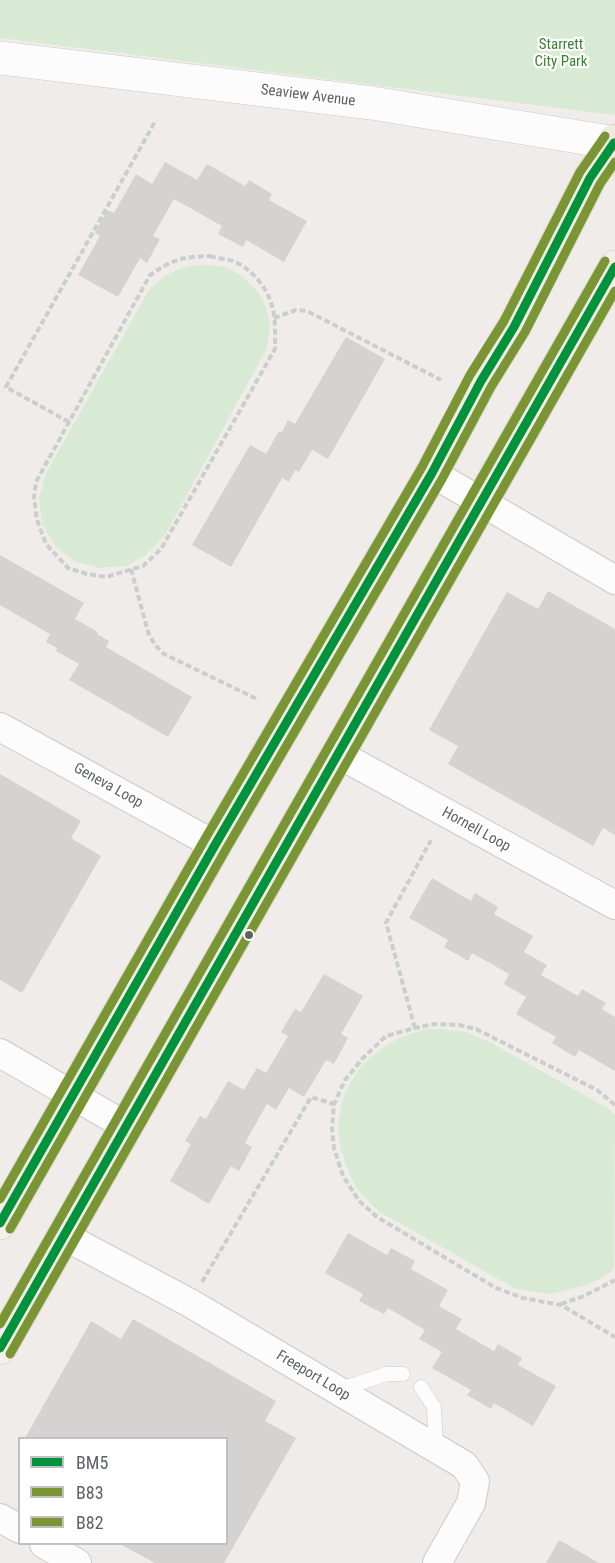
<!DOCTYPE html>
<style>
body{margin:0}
#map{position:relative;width:615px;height:1563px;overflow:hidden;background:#efece9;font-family:"Roboto Condensed",sans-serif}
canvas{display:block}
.legend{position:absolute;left:18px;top:1437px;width:210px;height:108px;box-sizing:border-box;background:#fff;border:2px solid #bfc1c2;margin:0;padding:8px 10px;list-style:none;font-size:18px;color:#5e6367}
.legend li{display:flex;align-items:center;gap:12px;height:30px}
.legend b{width:30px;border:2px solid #bfc1c2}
</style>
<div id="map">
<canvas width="615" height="1563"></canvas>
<ul class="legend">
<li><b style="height:8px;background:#00933c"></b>BM5</li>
<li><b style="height:8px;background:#799534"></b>B83</li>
<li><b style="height:8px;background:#799534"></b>B82</li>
</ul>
</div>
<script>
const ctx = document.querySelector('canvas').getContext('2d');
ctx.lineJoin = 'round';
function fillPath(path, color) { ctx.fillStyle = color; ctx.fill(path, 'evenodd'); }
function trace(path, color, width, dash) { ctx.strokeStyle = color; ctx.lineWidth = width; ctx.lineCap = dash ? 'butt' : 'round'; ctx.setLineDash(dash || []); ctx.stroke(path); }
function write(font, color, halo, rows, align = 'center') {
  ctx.font = font + ' "Roboto Condensed",sans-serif'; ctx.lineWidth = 4.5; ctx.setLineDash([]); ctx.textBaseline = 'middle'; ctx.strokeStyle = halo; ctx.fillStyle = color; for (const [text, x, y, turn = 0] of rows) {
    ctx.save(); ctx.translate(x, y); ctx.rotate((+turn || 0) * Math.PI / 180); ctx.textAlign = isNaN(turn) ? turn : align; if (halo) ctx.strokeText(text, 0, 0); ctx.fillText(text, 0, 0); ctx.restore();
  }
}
const green = new Path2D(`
 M0,0H615V115L0,38Z
 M196,265C203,265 212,265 220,266C245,272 264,294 269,319C271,328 268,339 267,348L165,535L146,555L126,566L100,568L74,561L56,547L42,524L39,498L46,473L149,290C163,275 176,268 196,265Z
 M427,1029H442L467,1032L491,1043L609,1109L615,1115L614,1269L600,1279L583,1286L550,1294L516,1289L380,1212C374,1206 368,1201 363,1196C354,1185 348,1172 344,1159C323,1096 367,1042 427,1029Z`);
const building = new Path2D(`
 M165,162L197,180L207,164L245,186L249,180L272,194L269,200L307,221L284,262L246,240L243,247L218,234L222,226L174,199L153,236L160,239L147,263L140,258L118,297L78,275L100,236L95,233L107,210L114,213L136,174L152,184Z
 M346,337L385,359L328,459L312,450L299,472L295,470L289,482L282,478L231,567L192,545L250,445L266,454L279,431L282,432L288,420L295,424Z
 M0,555L84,603L75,619L98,632L97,634L109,641L106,647L192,697L168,737L69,680L79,664L56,651L57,648L46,642L50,634L0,605Z
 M548,591L615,629V835L603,828L593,846L448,764L458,746L429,730L507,592L538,609Z
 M0,774L81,821L71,838L101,856L22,993L0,980Z
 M432,878L471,901L475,893L498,907L494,914L533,936L524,952L547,965L541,975L578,996L582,989L606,1003L602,1009L615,1017V1071L579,1050L575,1057L552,1043L556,1037L516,1014L526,997L504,984L509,974L472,953L468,961L444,947L448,940L409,918Z
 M324,974L363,996L341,1034L348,1038L334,1064L326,1060L304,1097L289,1088L276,1110L267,1104L245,1143L252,1147L239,1171L231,1166L209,1204L170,1181L191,1144L185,1141L200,1116L206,1119L228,1081L244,1090L257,1068L266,1073L288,1036L281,1032L295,1009L301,1012Z
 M348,1233L387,1255L391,1248L415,1261L411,1269L448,1290L439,1306L462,1319L456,1329L494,1351L498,1344L522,1358L518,1365L556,1386L533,1426L494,1403L491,1409L467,1395L471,1390L432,1368L442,1352L419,1339L425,1330L388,1308L384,1314L359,1301L363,1294L325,1273Z
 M133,1319L276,1401L265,1421L296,1438L224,1563H155L120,1544H226V1438H25L91,1321L121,1339Z
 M559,1540L599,1563H546Z`);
const path = new Path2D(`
 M210,256C217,258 225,259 233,261C251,268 267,287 272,306C276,319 275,335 275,349L161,549L143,566L106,577L87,574L68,568L46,544L37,520L34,497L36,482L150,275C173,259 182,257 210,256Z
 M274,318L296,310L307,311L441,380
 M69,422L6,387L156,120
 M131,569L148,632L155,645L164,654L259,700
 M415,1028L386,923L431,840
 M615,1105L597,1090L476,1029L459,1025L434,1024L415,1028L386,1036L363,1058L345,1080L334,1104L332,1129L334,1148L343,1176L359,1201L377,1217L496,1288L523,1298L561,1305L615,1337
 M202,1282L311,1097L334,1104
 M561,1304L584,1296L615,1280`);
const lane = new Path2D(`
 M421,1387L434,1407L436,1449
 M339,1390L386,1374H403`);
const street = new Path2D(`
 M432,473L615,580
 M0,727L215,845
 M338,754L615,905
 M0,1053L126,1126
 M64,1236L190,1303L464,1465L475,1481L471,1503L437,1563
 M0,1518L20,1529
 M44,1544L77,1563`);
const secondary = new Path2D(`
 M0,58L372,103L615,143`);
const primary = new Path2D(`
 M0,1223L215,845L432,473L481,381L514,327L590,178L615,142
 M0,1348L615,267`);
const highway = new Path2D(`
 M614,143L615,141`);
const bus1 = new Path2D(`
 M0,1223L215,845L432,473L481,381L514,327L590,178L614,143
 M0,1348L615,267`);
const bus2 = new Path2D(`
 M10,1229L225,851L442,479L491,387L525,332L600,184L615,162
 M10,1354L615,291`);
const bus3 = new Path2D(`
 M0,1199L205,839L422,467L470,375L504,321L580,172L605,136
 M0,1324L605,261`);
const markers = [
 [249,935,5,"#5e6367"]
];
const parkNames = [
 ["Starrett",561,45],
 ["City Park",561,62]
];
const streetNames = [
 ["Seaview Avenue",308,96,7],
 ["Geneva Loop",108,786,29],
 ["Hornell Loop",476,830,29],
 ["Freeport Loop",313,1376,31]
];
fillPath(green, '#d9ead4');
fillPath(building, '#d5d3d2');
trace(lane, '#cbcbcb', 15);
trace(street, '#cbcbcb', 30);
trace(secondary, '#cac9ca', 34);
trace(primary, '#d7c9b6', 34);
trace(highway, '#c7b195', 34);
trace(path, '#cbcfcb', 4, [6, 3]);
trace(lane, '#fdfcfc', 14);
trace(street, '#fdfcfc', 28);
trace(secondary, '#fdfcfc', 33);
trace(primary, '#f3f0e9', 33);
trace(highway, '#f0eae2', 33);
trace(bus1, '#00933c', 9);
trace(bus2, '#799534', 9);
trace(bus3, '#799534', 9);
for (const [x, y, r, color] of markers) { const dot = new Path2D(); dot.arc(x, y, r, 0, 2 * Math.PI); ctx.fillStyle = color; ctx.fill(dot); trace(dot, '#fff', 2); }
write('15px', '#388231', '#fff', parkNames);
write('15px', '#5e6367', '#fff', streetNames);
</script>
